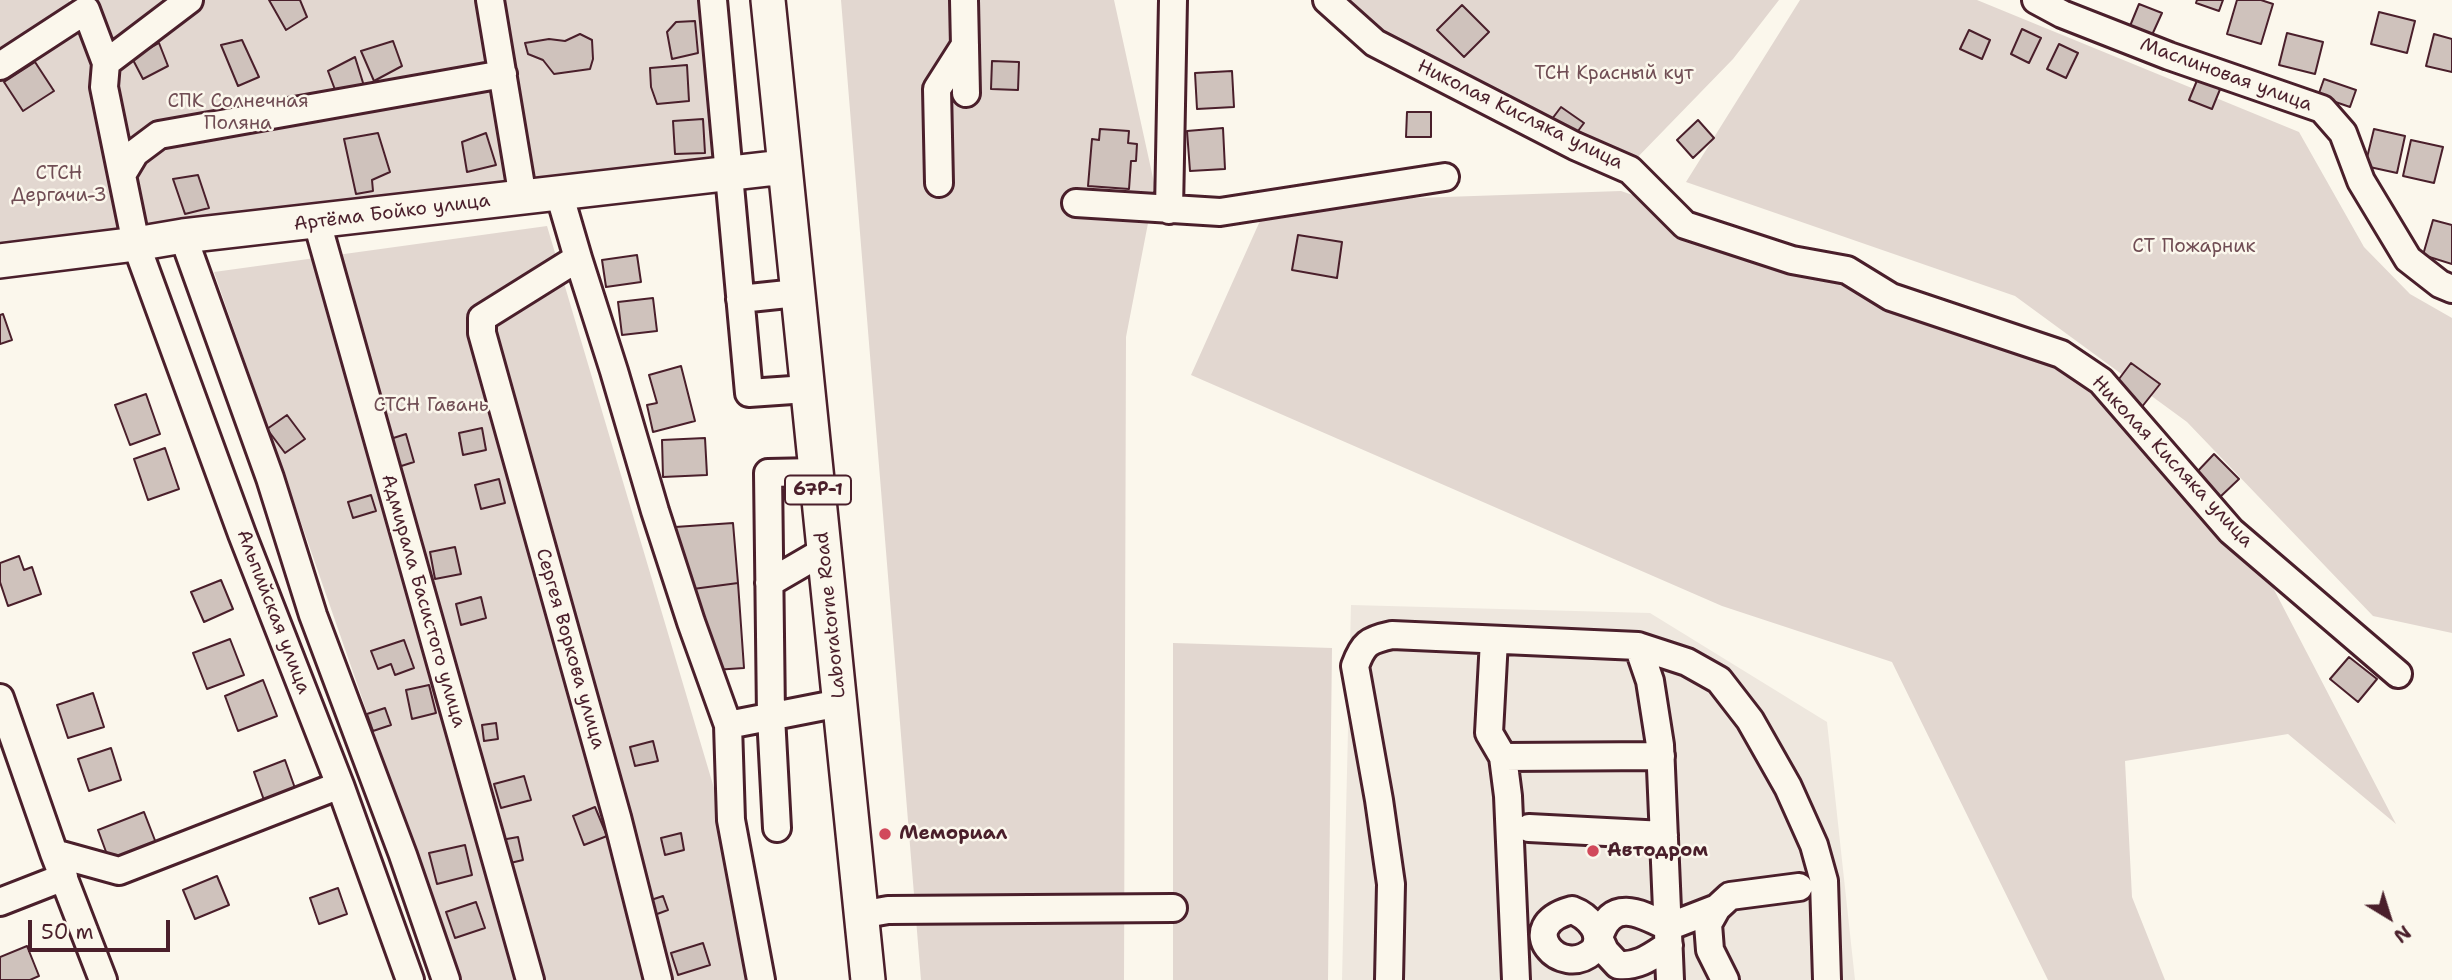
<!DOCTYPE html>
<meta charset="utf-8">
<style>
body{margin:0}
#map{position:relative;width:2452px;height:980px;overflow:hidden;background:#fbf7ec;font-family:"Shantell Sans",sans-serif}
canvas{display:block}
.north{position:absolute;left:2354px;top:882px;width:70px;height:70px;-webkit-text-stroke:5px #fbf7ec;paint-order:stroke;rotate:142deg;font-size:19px;font-weight:700;line-height:28px;text-align:center;color:#4a1f2b}
.north::after{content:'';display:block;margin:auto;width:24px;height:32px;background:#4a1f2b;clip-path:polygon(50% 0,100% 100%,50% 72%,0 100%)}
.scale{position:absolute;left:28px;top:920px;width:142px;height:32px;box-sizing:border-box;border:4px solid #4a1f2b;border-top:0;padding-left:9px;font-size:21px;line-height:24px;white-space:nowrap;color:#4a1f2b;-webkit-text-stroke:5px #fbf7ec;paint-order:stroke}
</style>
<div id="map">
<canvas width="2452" height="980"></canvas>
<div class="north">N</div>
<div class="scale">50 m</div>
</div>
<script>
const ctx = document.querySelector('canvas').getContext('2d');
ctx.lineJoin = 'round';
function fillPath(path, color) { ctx.fillStyle = color; ctx.fill(path, 'evenodd'); }
function trace(path, color, width, dash) { ctx.strokeStyle = color; ctx.lineWidth = width; ctx.lineCap = dash ? 'butt' : 'round'; ctx.setLineDash(dash || []); ctx.stroke(path); }
function write(font, color, halo, rows, align = 'center') {
  ctx.font = font + ' "Shantell Sans",sans-serif'; ctx.lineWidth = 5; ctx.setLineDash([]); ctx.textBaseline = 'middle'; ctx.strokeStyle = halo; ctx.fillStyle = color; for (const [text, x, y, turn = 0] of rows) {
    ctx.save(); ctx.translate(x, y); ctx.rotate((+turn || 0) * Math.PI / 180); ctx.textAlign = isNaN(turn) ? turn : align; if (halo) ctx.strokeText(text, 0, 0); ctx.fillText(text, 0, 0); ctx.restore();
  }
}
const built = new Path2D(`
 M1351,605L1650,613L1827,722L1855,980H1342Z`);
const green = new Path2D(`
 M0,0H69L94,67L130,237L0,254Z
 M75,0H171L92,57Z
 M200,0H718L733,167L138,238L112,66Z
 M841,0H1114L1155,187L1126,337L1124,980H921Z
 M1320,0H1779L1733,59L1632,163Z
 M1800,0H1977L2299,132L2364,247L2410,294L2452,318V633L2373,616L2187,422L2015,296L1686,182Z
 M1621,191L2074,345L2255,553L2396,824L2288,734L2125,761L2132,897L2165,980H2048L1892,662L1722,606L1191,375L1268,203Z
 M547,226L771,980H460L214,272Z
 M1173,643L1332,648L1328,980H1173Z`);
const building = new Path2D(`
 M269,0H300L307,17L286,30Z
 M2197,0H2223L2219,11L2196,3Z
 M2237,0H2261L2273,4L2261,44L2227,34Z
 M2139,4L2162,13L2152,35L2130,26Z
 M1462,5L1489,32L1464,57L1437,30Z
 M2379,12L2415,21L2407,53L2371,44Z
 M695,21L698,53L672,59L667,32L676,22Z
 M2022,29L2041,38L2029,63L2011,54Z
 M1969,30L1990,40L1982,59L1960,49Z
 M2287,33L2323,42L2315,74L2279,65Z
 M580,34L592,40L593,59L590,69L554,74L543,60L528,54L525,43L549,39L565,41Z
 M2434,34L2452,39V72L2426,66Z
 M242,40L259,77L238,86L221,45Z
 M393,41L402,66L374,81L361,51Z
 M159,43L168,66L143,79L132,58Z
 M2059,44L2078,53L2066,78L2047,69Z
 M355,57L364,86L337,95L328,71Z
 M992,61L1019,62L1018,90L991,89Z
 M35,62L54,91L23,111L4,82Z
 M687,65L689,101L657,104L651,87L650,68Z
 M1232,71L1234,107L1197,109L1195,73Z
 M2198,78L2221,87L2212,109L2189,100Z
 M2324,79L2356,90L2350,107L2318,96Z
 M1561,107L1584,123L1572,139L1549,123Z
 M1407,112H1431V137H1406Z
 M703,119L705,153L675,154L673,121Z
 M1698,120L1714,138L1693,158L1677,140Z
 M1223,128L1225,169L1190,171L1187,131Z
 M1100,129L1129,131L1128,143L1137,144L1136,161H1131L1129,189L1088,186L1092,139L1099,140Z
 M2374,129L2405,136L2397,173L2365,166Z
 M378,133L390,172L372,180L373,191L356,194L344,139Z
 M486,133L496,165L467,172L462,142Z
 M2411,140L2443,147L2434,183L2403,176Z
 M198,175L209,208L185,214L173,179Z
 M2433,220L2452,225V264L2423,255Z
 M1298,235L1342,242L1337,278L1292,270Z
 M637,255L641,282L606,287L602,260Z
 M653,298L657,331L622,335L618,302Z
 M3,314L12,340L0,344V315Z
 M2131,363L2160,384L2141,408L2113,387Z
 M681,366L695,421L653,432L647,405L657,403L649,375Z
 M146,394L160,434L130,445L115,405Z
 M287,415L305,439L285,453L267,429Z
 M482,428L486,450L463,455L459,433Z
 M406,434L414,462L395,468L387,440Z
 M705,438L707,475L663,477L662,440Z
 M165,448L179,489L148,500L134,459Z
 M2214,454L2239,479L2220,497L2196,473Z
 M499,479L505,503L481,509L475,485Z
 M371,495L376,511L353,518L348,502Z
 M733,523L738,583L693,589L675,527Z
 M455,547L461,574L435,579L430,552Z
 M19,556L24,570L32,567L41,594L8,606L0,582V563Z
 M221,580L233,609L204,622L191,592Z
 M738,583L744,668L714,670L693,589Z
 M481,597L486,618L461,625L456,604Z
 M230,639L244,675L207,689L193,653Z
 M404,640L414,668L395,675L391,664L378,669L371,651Z
 M2349,657L2377,679L2358,702L2330,679Z
 M263,680L277,716L238,731L225,696Z
 M429,685L436,713L412,719L406,690Z
 M93,693L104,727L68,738L57,705Z
 M385,708L391,725L373,731L367,714Z
 M496,723L498,739L484,741L482,725Z
 M653,741L658,761L635,766L630,747Z
 M111,748L121,780L89,791L78,759Z
 M285,760L296,791L265,803L254,772Z
 M524,776L531,800L501,808L494,784Z
 M595,807L607,836L584,845L573,816Z
 M144,812L156,843L109,860L98,830Z
 M681,833L684,850L665,855L661,838Z
 M518,837L523,860L506,864L501,840Z
 M465,845L472,875L437,884L429,853Z
 M217,876L229,905L195,919L183,890Z
 M338,888L347,914L319,924L310,898Z
 M663,896L668,910L649,917L645,902Z
 M476,902L485,928L455,938L446,912Z
 M703,943L710,965L678,975L671,953Z
 M27,946L39,976L30,980H0V957Z`);
const minor = new Path2D(`
 M490,0L523,198
 M713,0L749,393L807,389
 M964,0L966,93
 M1327,0L1375,43L1575,146L1630,170L1685,225L1792,260L1847,270L1891,297L2061,354L2101,381L2231,531L2398,674
 M2036,0L2062,14L2169,56L2322,109L2343,133L2361,181L2408,259L2440,284L2452,289
 M106,63L189,0
 M0,66L86,10L106,63L104,87L136,244L242,534L340,785L410,980
 M123,173L135,153L159,135L503,74
 M939,183L937,89L965,45
 M559,193L578,258L482,318V333L617,817L658,980
 M1076,203L1220,212L1445,177
 M1169,210L1173,0
 M317,222L530,980
 M183,236L270,478L313,615L403,855L446,980
 M578,258L614,371L655,511L691,622L728,725L731,820L761,980
 M740,299L797,293
 M769,583L824,551
 M1494,640L1489,733L1503,757L1508,796L1516,980
 M1638,646L1650,681L1660,745L1670,980
 M0,698L54,853L103,980
 M728,725L840,703
 M1503,757L1661,756
 M777,828L771,716L768,473L816,472
 M1529,828L1664,835
 M54,853L119,871L340,785
 M0,902L64,877
 M1572,910C1588,916 1606,934 1593,951C1561,980 1512,926 1572,910Z
 M860,915L888,910L1173,908
 M1669,945C1652,956 1639,967 1618,965L1605,951L1599,938C1611,897 1640,913 1668,927L1717,908
 M1389,980L1391,884L1379,800L1355,666C1363,644 1368,640 1392,635L1638,646L1687,662L1719,680L1750,720L1788,787L1814,845L1824,881L1827,980
 M1725,980L1710,950L1708,924L1717,908L1730,896L1799,887`);
const major = new Path2D(`
 M768,0L868,980
 M0,261L136,244L183,236L784,167`);
const markers = [
 [885,834,7,"#d1495b"],
 [1593,851,7,"#d1495b"]
];
const shields = [
 [818,490,66]
];
const shieldNames = [
 ["67Р-1",818,490]
];
const parkNames = [
 ["ТСН Красный кут",1614,74],
 ["СПК Солнечная",238,102],
 ["Поляна",238,124],
 ["СТСН",59,174],
 ["Дергачи-3",59,196],
 ["СТ Пожарник",2194,247],
 ["СТСН Гавань",431,406]
];
const streetNames = [
 ["Маслиновая улица",2226,75,20],
 ["Николая Кисляка улица",1520,115,26],
 ["Артёма Бойко улица",392,213,-7],
 ["Николая Кисляка улица",2172,462,47],
 ["Адмирала Басистого улица",423,601,74],
 ["Альпийская улица",273,612,69],
 ["Laboratorne Road",831,615,-96],
 ["Сергея Воркова улица",570,649,74]
];
const poiNames = [
 ["Мемориал",899,834],
 ["Автодром",1607,851]
];
fillPath(built, '#eee7de');
fillPath(green, '#e2d7d0');
fillPath(building, '#cfc2bc');
trace(building, '#4a1f2b', 2);
trace(minor, '#4a1f2b', 32);
trace(major, '#4a1f2b', 38);
trace(minor, '#fbf7ec', 26);
trace(major, '#fbf7ec', 33);
for (const [x, y, r, color] of markers) { const dot = new Path2D(); dot.arc(x, y, r, 0, 2 * Math.PI); ctx.fillStyle = color; ctx.fill(dot); trace(dot, '#fbf7ec', 2.5); }
for (const [x, y, w] of shields) { const box = new Path2D(); box.roundRect(x - w / 2, y - 14.5, w, 29, 5); ctx.fillStyle = '#fbf7ec'; ctx.fill(box); trace(box, '#4a1f2b', 2); }
write('bold 18px', '#4a1f2b', null, shieldNames);
write('19px', '#704d54', '#fbf7ec', parkNames);
write('19px', '#4a1f2b', '#fbf7ec', streetNames);
write('bold 19px', '#4a1f2b', '#fbf7ec', poiNames, 'left');
</script>
